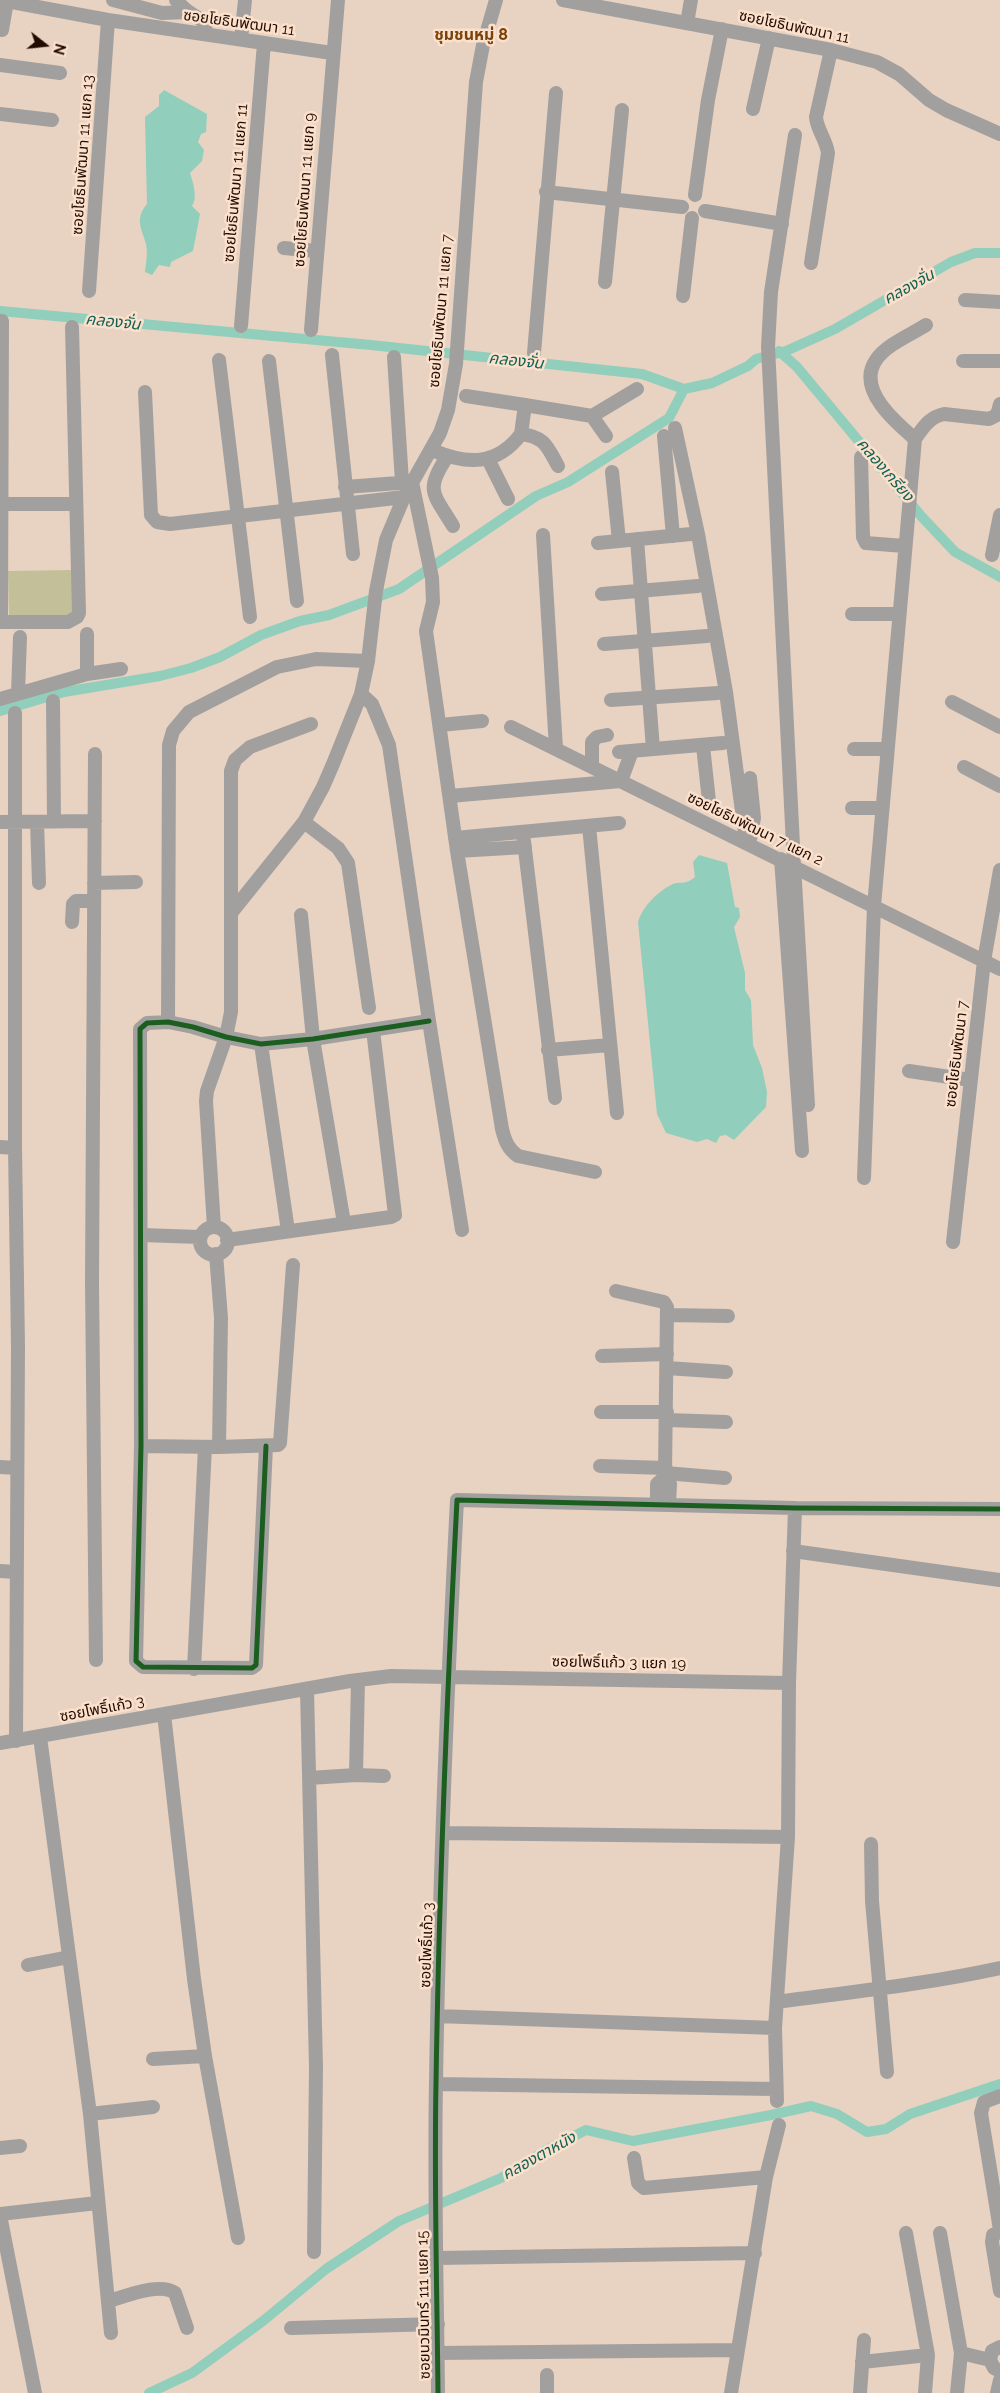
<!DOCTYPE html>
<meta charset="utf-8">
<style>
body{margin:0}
#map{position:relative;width:1000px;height:2393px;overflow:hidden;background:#e8d2c2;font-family:Raleway,sans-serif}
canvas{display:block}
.north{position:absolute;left:20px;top:20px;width:50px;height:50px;-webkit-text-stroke:4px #fbe0cc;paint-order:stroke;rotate:106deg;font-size:14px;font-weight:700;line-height:20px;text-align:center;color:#210b00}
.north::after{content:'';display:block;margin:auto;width:18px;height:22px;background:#210b00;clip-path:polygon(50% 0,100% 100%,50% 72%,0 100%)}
</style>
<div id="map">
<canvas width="1000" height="2393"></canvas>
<div class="north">N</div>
</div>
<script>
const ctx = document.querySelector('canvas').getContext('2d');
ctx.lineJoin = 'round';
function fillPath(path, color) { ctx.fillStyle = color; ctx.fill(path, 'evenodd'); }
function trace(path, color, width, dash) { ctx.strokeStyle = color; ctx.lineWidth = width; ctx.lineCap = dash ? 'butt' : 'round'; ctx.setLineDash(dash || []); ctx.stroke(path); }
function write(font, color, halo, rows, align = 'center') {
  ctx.font = font + ' Raleway,"Noto Sans Thai",sans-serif'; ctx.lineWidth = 5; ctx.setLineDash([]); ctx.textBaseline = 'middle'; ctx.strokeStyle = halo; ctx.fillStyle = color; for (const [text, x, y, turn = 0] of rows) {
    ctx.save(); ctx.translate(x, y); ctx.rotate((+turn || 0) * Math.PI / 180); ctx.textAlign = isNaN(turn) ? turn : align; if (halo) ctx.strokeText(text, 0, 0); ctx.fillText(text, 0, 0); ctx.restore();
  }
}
const green = new Path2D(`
 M74,570L75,615L9,617L8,571Z`);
const water = new Path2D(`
 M164,90L207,114L206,132L201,134L198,142L204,150L202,161L190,173C193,183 198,197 192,206L200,214L193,251L171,262L170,267L159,265L152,275L145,272C146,264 148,252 146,244C142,229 134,219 147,204L145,117L159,106V95Z
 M699,855L727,863L735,907L739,908L740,917L734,927L745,973V990L751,1000L753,1045L762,1068L767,1092L766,1107L734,1140L726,1135L720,1136L716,1143L707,1139L697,1142L666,1133L657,1114L638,922C643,906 658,891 673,884C680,881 684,886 695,877L693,862Z`);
const canal = new Path2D(`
 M0,311L371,345L642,374L684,389L712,383L748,366L756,359L786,351L835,329L951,262L975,253H1000
 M779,351L797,367L922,517L955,552L1000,577
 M0,711L64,692L160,676L191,668L220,657L261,635L300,621L329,615L399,589L536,496L568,482L669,418L684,389
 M149,2393L192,2373L263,2321L326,2269L399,2221L501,2178L546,2150L586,2130L633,2141L771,2115L811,2106L837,2114L867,2132L886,2129L910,2114L1000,2084`);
const minor = new Path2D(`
 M0,0L108,20L332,53
 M113,0L162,13L189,12
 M176,0C180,4 184,9 189,12C200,20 206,19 206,34
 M563,0L831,50L877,62L899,74L929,100L946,110L1000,134
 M687,23L691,0
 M2,30L7,1
 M241,39L245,0
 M0,65L60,73
 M753,109L769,38
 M0,114L52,120
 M795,135L771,292L768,347L794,865L808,1105
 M546,192L682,207
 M695,195L708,100L722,29
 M705,211L782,224
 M284,248L316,251
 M811,263L828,153C826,139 817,130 816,117L831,50
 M605,282L622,110
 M89,291L108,20
 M683,296L692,218
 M965,300L1000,302
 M241,326L264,43
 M311,330L338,0
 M534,353L556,93
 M332,355L353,554
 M394,357L402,482
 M219,360L250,617
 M269,361L297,601
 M963,361H1000
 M145,392L151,515L157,522L170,524L404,497
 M466,396L525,405
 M592,416L637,389
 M675,428L698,534L726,692L746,841
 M521,434L525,405L592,416L606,436
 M664,436L673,536
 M915,439C895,422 856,389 876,360C886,345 910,335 926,325
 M432,450C467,465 497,466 521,434C545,437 547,446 558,466
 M447,457C424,491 434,494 453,526
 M861,457L863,537L866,543L904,546
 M488,459L508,499
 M612,472L619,541
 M345,487L412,482L432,578L433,602L426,631L457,851L502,1129C505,1141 508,1149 518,1156L595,1172
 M0,504H75
 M543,535L556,748
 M637,539L653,749
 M598,543L691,534
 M992,555L1000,515
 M602,594L698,586
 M852,614H898
 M0,622H68L77,617L79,613L72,327
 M1,622L2,321
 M604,644L707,636
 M87,674V634
 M18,693L20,637
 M361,694L372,704L389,745L429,1021L462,1230
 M0,699L87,674L121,669
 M611,700L718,693
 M53,701L54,821
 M952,702L1000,727
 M15,713V1148L18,1346L16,1741
 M440,725L482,721
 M511,727L1000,969
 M703,746L709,801
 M854,749H887
 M619,752L723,743
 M95,754L92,1283L96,1660
 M592,766V742L597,737L607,735
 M964,767L1000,786
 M450,796L621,781L632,751
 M852,808H882
 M0,822L95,821
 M37,822L39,883
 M304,822L338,848L348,863L369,1008
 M589,826L617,1113
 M523,833L555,1098
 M455,838L619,823
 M750,839L754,818L750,778
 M457,851L525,847
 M781,859L802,1151
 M94,883L136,882
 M231,913L304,822L323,787L333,764L361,694L368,661L376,591L386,540L404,497L440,433L448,410L456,364L476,82L483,45L496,0
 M301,915L313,1039L344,1223
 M72,922L73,904L76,901H94
 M168,1022L169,745L173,731L189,712L277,667L316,659L368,661
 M261,1044L288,1231
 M548,1050L610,1045
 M909,1071L970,1080
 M0,1147L15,1148
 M864,1178L874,906L915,439C923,428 929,417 944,414L989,419L997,415L1000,404
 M214,1227L206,1101L207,1091L226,1037L231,1012V771L235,760L250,747L311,724
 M200 1241a14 14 0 1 1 28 0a14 14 0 1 1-28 0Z
 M141,1235L200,1237
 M227,1240L391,1217L395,1215L373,1030
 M953,1242L984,961L1000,870
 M216,1254L221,1318L219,1447
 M616,1291L664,1302L667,1307L665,1473L670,1484L669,1504
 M667,1315L728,1316
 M602,1356L667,1354
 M667,1368L726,1372
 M601,1412H667
 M667,1420L726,1422
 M141,1446L219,1447L278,1445L280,1443L293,1265
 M266,1446L256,1665L252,1668L143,1667L136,1661L141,1446L140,1029L147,1023L168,1022L193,1027L226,1037L261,1044L313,1039L429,1021
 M600,1466L666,1468
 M0,1467L17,1468
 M665,1473L725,1478
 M657,1503V1484L666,1476
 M793,1551L1000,1580
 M0,1571L16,1572
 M194,1669L205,1447
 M307,1690L316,2067L314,2252
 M164,1714L194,1979L205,2056L238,2238
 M40,1737L90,2114L111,2333
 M0,1743L350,1681L391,1676L789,1683
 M356,1775L358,1680
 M309,1778L356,1775L384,1776
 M443,1833L788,1837
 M871,1844L872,1901L887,2072
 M28,1965L69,1957
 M777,2002C851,1992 927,1984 1000,1968
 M437,2016L775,2028
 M153,2059L205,2056
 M436,2084L776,2089
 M1000,2096L984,2102L981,2113L1000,2230
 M777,2101L775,2028L788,1837L789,1683L795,1508
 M90,2114L153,2107
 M0,2148L20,2146
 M634,2158L638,2183L644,2188L766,2177
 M0,2214L97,2203
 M0,2215L35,2393
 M1000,2232L993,2235L992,2242L1000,2291
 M906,2233L928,2355L925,2393
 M940,2233L961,2353L957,2393
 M437,2258L755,2253
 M109,2301C126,2296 160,2282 175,2293L187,2328
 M291,2328L438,2324
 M1000,2347L992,2351L990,2360L994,2368L1000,2371
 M438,2353L738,2350
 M961,2353L990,2360
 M862,2362L928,2355
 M438,2393C437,2290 434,2186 436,2083C439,1889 447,1694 457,1500L795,1508L1000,1509
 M547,2393V2375
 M731,2393L766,2177L779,2125
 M860,2393L864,2340
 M997,2393L1000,2380`);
const cycleway = new Path2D(`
 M266,1446L256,1665L252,1668L143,1667L136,1661L141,1446L140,1029L147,1023L168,1022L193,1027L226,1037L261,1044L313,1039L429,1021
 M438,2393C437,2290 434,2186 436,2083C439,1889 447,1694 457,1500L795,1508L1000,1509`);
const streetNames = [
 ["ซอยโยธินพัฒนา 11",239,23,8],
 ["ซอยโยธินพัฒนา 11",794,27,12],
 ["ซอยโยธินพัฒนา 11 แยก 13",83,155,-86],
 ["ซอยโยธินพัฒนา 11 แยก 11",236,183,-85],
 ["ซอยโยธินพัฒนา 11 แยก 9",305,190,-86],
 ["ซอยโยธินพัฒนา 11 แยก 7",441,311,-85],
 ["ซอยโยธินพัฒนา 7 แยก 2",755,829,26],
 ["ซอยโยธินพัฒนา 7",957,1054,-83],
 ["ซอยโพธิ์แก้ว 3 แยก 19",619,1663,1],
 ["ซอยโพธิ์แก้ว 3",102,1709,-11],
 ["ซอยโพธิ์แก้ว 3",427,1945,-88],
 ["ซอยนวมินทร์ 111 แยก 15",424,2305,-91]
];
const neighbourhoodNames = [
 ["ชุมชนหมู่ 8",471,35]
];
const waterNames = [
 ["คลองจั่น",909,287,-29],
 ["คลองจั่น",113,322,6],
 ["คลองจั่น",516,361,6],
 ["คลองเกรียง",885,470,49],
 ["คลองตาหนัง",539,2156,-29]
];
fillPath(green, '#c2bf99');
fillPath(water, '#92cebc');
trace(canal, '#92cebc', 10);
trace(minor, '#a2a09e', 14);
trace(cycleway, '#1b5e20', 5);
write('15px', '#210b00', '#fbe0cc', streetNames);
write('bold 16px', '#7b430b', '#fbe0cc', neighbourhoodNames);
write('italic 16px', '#126255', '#fbe0cc', waterNames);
</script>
